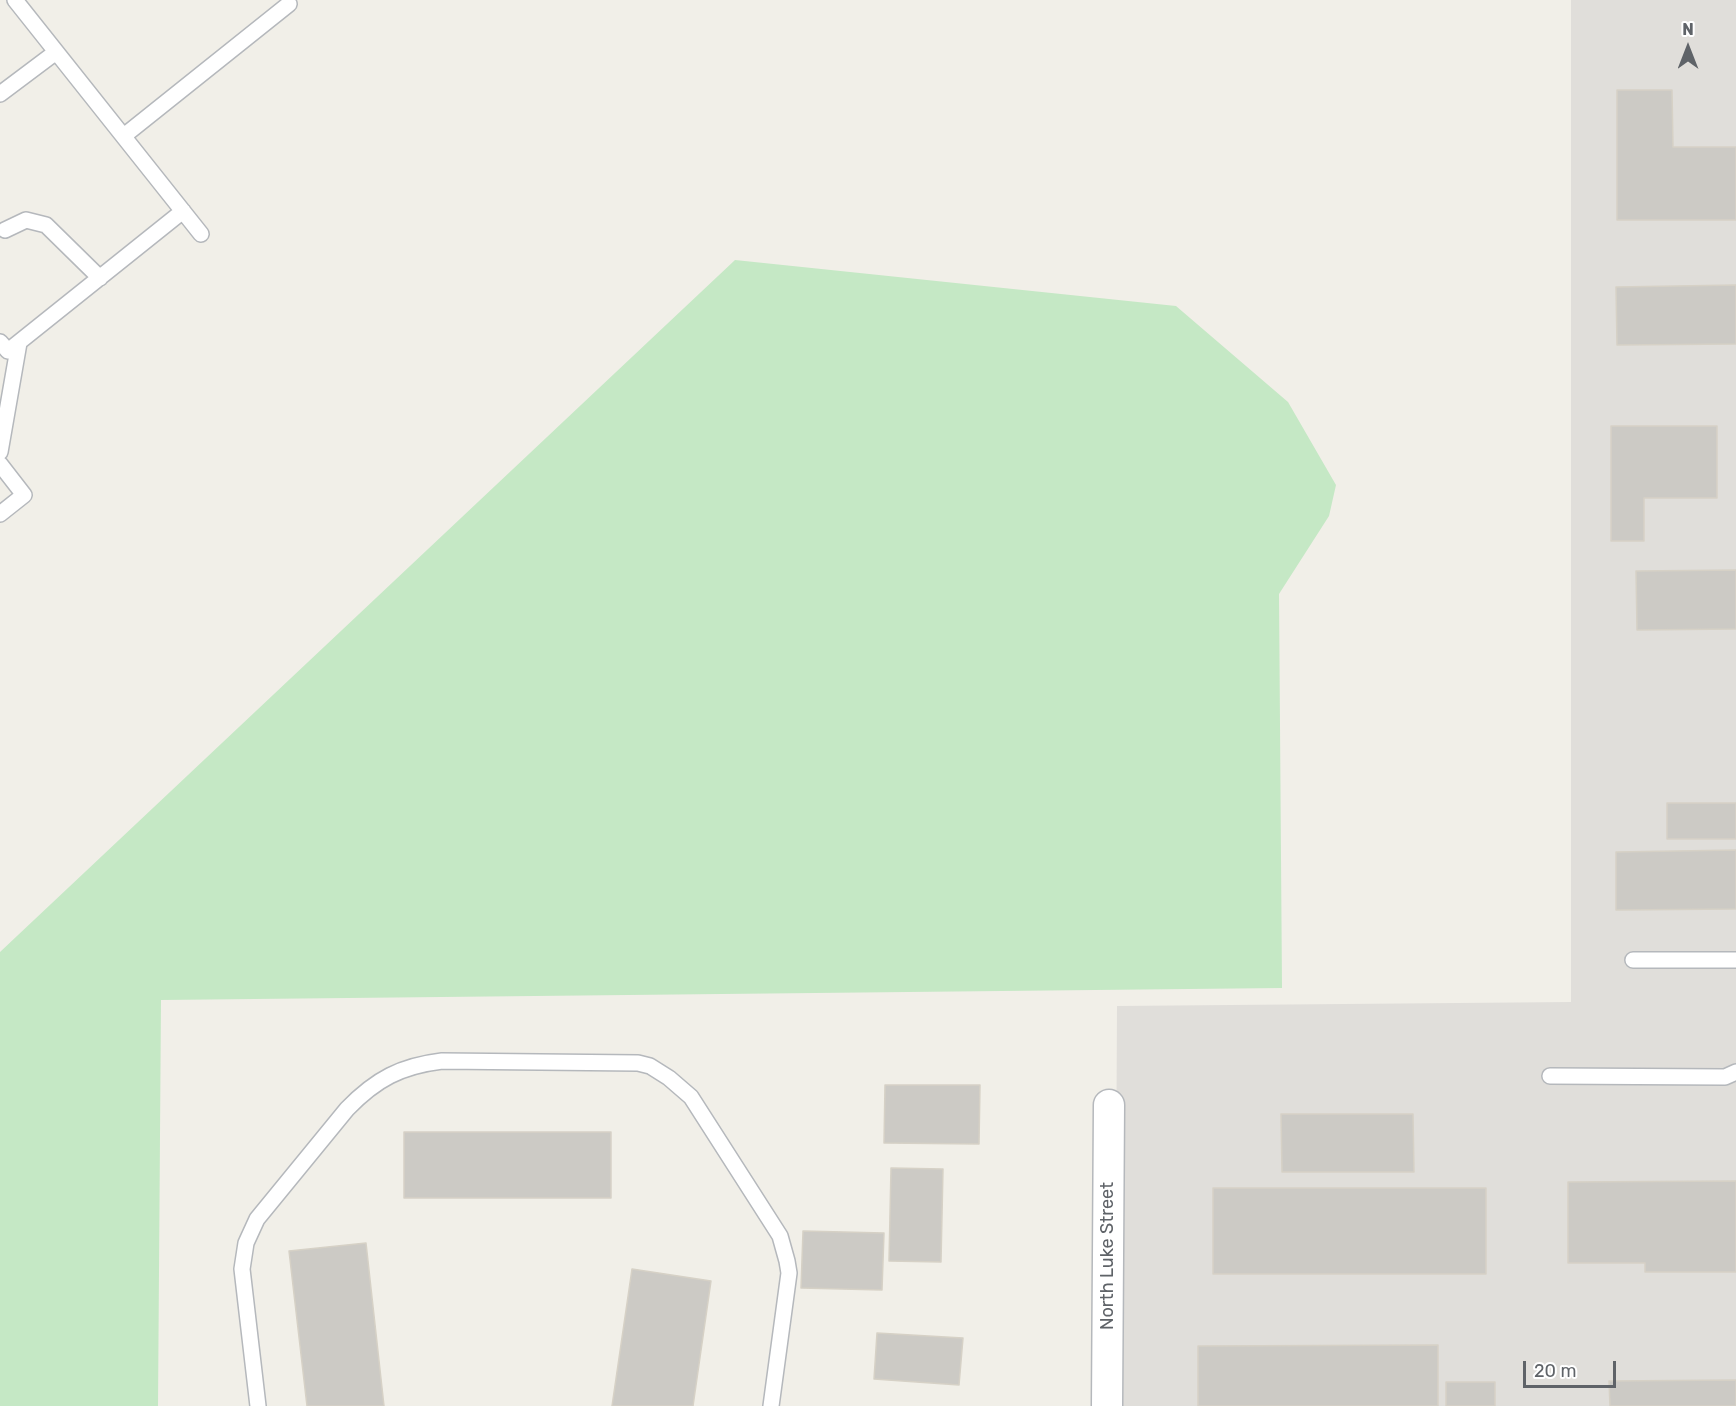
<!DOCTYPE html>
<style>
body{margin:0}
#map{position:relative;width:1736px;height:1406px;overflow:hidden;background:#f1efe8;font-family:Rubik,sans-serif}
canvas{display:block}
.north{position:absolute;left:1658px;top:18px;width:60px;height:60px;-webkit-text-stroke:4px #fff;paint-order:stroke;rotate:0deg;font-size:16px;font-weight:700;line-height:24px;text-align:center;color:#5f6368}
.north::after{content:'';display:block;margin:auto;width:21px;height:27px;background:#5f6368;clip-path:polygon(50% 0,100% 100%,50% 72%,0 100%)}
.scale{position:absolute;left:1523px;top:1361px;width:93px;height:27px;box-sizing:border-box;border:3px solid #5f6368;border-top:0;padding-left:8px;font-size:18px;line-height:21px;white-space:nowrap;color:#5f6368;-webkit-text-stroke:4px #fff;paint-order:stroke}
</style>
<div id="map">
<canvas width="1736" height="1406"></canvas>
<div class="north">N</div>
<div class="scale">20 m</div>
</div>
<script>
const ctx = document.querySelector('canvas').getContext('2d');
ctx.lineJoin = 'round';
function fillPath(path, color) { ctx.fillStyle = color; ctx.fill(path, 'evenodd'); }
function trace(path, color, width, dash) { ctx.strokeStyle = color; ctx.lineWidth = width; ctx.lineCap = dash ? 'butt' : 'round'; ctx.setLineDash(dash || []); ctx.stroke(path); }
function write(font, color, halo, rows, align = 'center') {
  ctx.font = font + ' Rubik,sans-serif'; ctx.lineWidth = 6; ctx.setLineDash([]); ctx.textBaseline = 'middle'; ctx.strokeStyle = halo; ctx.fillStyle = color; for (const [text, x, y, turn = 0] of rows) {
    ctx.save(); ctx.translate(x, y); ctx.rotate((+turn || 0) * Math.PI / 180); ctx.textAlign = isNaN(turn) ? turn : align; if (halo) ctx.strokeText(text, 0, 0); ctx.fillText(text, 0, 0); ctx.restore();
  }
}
const industrial = new Path2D(`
 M1571,0H1736V1406H1115L1117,1006L1571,1002Z`);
const green = new Path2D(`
 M735,260L1176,306L1288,402L1336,485L1329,516L1279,594L1282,988L161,1000L158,1406H0V952Z`);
const building = new Path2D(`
 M1617,90H1672L1673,147H1736V220H1617Z
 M1736,285V344L1617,345L1616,287Z
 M1611,426H1717V498H1644V541H1611Z
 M1736,570V629L1637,630L1636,571Z
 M1667,803H1736V839H1667Z
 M1736,850V909L1616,910V852Z
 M885,1085H980L979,1144L884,1143Z
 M1281,1114H1413L1414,1172H1282Z
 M404,1132H611V1198H404Z
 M891,1168L943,1169L941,1262L889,1261Z
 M1736,1181V1272H1645V1263H1568V1182Z
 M1213,1188H1486V1274H1213Z
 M803,1231L884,1233L882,1290L801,1288Z
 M366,1243L384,1406H307L289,1251Z
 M632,1269L711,1281L693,1406H612Z
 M877,1333L963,1338L959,1385L874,1379Z
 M1438,1345V1406H1198V1346Z
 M1736,1380V1406H1610L1609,1381Z
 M1446,1382H1495V1406H1446Z`);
const service = new Path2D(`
 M15,0L201,234
 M0,94L56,52
 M125,135L289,4
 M5,230L26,220L46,225L100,278
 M0,342L8,351L183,211
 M0,452L19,343
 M0,464L24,495L0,514
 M1633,960H1736
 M1550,1076L1725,1077L1736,1072
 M258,1406L242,1269L246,1243L257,1219L347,1109C376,1079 401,1066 442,1061L638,1063L650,1066L669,1078L691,1097L780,1236L787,1261L789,1273L771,1406`);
const minor = new Path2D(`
 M1107,1406L1109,1105`);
const streetNames = [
 ["North Luke Street",1108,1256,-90]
];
fillPath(industrial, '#e0deda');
fillPath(green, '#c5e8c5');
fillPath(building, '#cccac5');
trace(building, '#d6d1c6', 1.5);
trace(service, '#b5b8bc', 18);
trace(minor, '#b5b8bc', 33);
trace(service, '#fff', 15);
trace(minor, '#fff', 30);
write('18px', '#5f6368', '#fff', streetNames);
</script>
